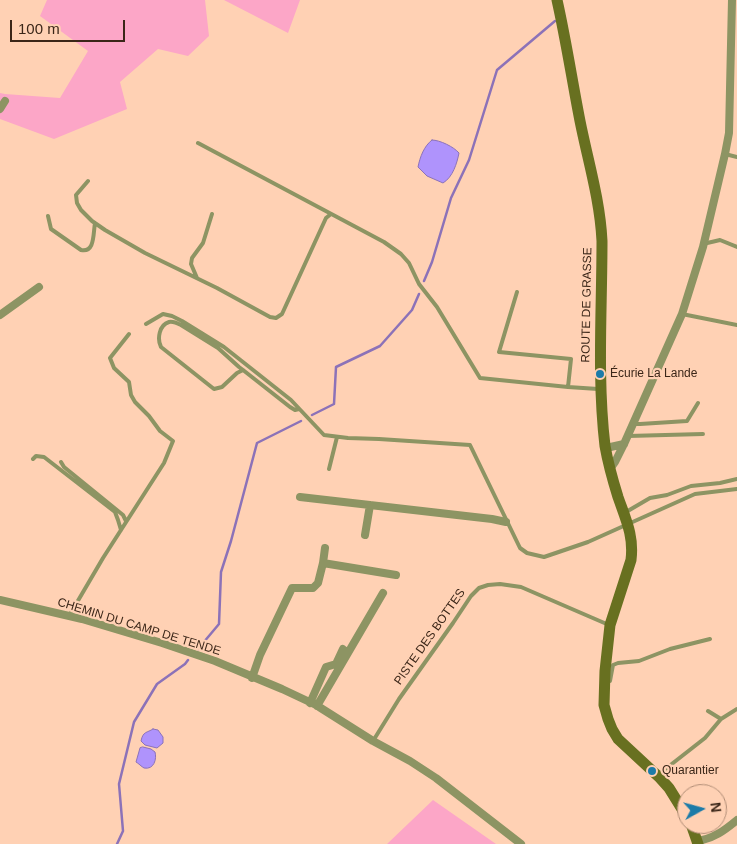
<!DOCTYPE html>
<meta charset="utf-8">
<style>
body{margin:0}
#map{position:relative;width:737px;height:844px;overflow:hidden;background:#ffd1b4;font-family:Arial,sans-serif}
canvas{display:block}
.north{position:absolute;left:677px;top:784px;width:50px;height:50px;box-sizing:border-box;background:#ffd1b4;border:1px solid #b18d76;border-radius:50%;rotate:83deg;font-size:14px;font-weight:700;line-height:20px;text-align:center;color:#3b2618}
.north::after{content:'';display:block;margin:auto;width:18px;height:22px;background:#1c7ba8;clip-path:polygon(50% 0,100% 100%,50% 72%,0 100%)}
.scale{position:absolute;left:10px;top:20px;width:115px;height:22px;box-sizing:border-box;border:2px solid #3b2618;border-top:0;padding-left:6px;font-size:15px;line-height:18px;white-space:nowrap;color:#3b2618;-webkit-text-stroke:4px #ffd1b4;paint-order:stroke}
</style>
<div id="map">
<canvas width="737" height="844"></canvas>
<div class="north">N</div>
<div class="scale">100 m</div>
</div>
<script>
const ctx = document.querySelector('canvas').getContext('2d');
ctx.lineJoin = 'round';
function fillPath(path, color) { ctx.fillStyle = color; ctx.fill(path, 'evenodd'); }
function trace(path, color, width, dash) { ctx.strokeStyle = color; ctx.lineWidth = width; ctx.lineCap = dash ? 'butt' : 'round'; ctx.setLineDash(dash || []); ctx.stroke(path); }
function write(font, color, halo, rows, align = 'center') {
  ctx.font = font + ' Arial,sans-serif'; ctx.lineWidth = 4.5; ctx.setLineDash([]); ctx.textBaseline = 'middle'; ctx.strokeStyle = halo; ctx.fillStyle = color; for (const [text, x, y, turn = 0] of rows) {
    ctx.save(); ctx.translate(x, y); ctx.rotate((+turn || 0) * Math.PI / 180); ctx.textAlign = isNaN(turn) ? turn : align; if (halo) ctx.strokeText(text, 0, 0); ctx.fillText(text, 0, 0); ctx.restore();
  }
}
const green = new Path2D(`
 M47,0H205L209,36L188,56L158,49L120,82L127,109L54,139L0,119V93L5,94L60,98L88,51L40,16Z
 M224,0H300L288,33Z
 M433,800L496,844H387Z`);
const water = new Path2D(`
 M432,140C440,140 454,147 459,153C457,163 453,177 443,183L427,176L418,167C420,157 424,146 432,140Z
 M153,729L158,730L163,737V743L157,748L145,745L141,741C143,731 147,733 153,729Z
 M143,747L151,749L155,752C157,759 154,770 144,768C142,767 138,763 136,762L140,748Z`);
const stream = new Path2D(`
 M424,281L432,262L451,198L469,160L497,70L555,21
 M312,415L334,404L336,367L380,346L412,310L419,294
 M198,649L219,624L221,572L231,541L257,443L301,421
 M117,844L123,831L119,784L134,722L157,684L185,664L188,660`);
const lane = new Path2D(`
 M198,143L384,242L401,254L409,263L419,284L437,307L480,378L568,387L598,389
 M725,154L737,157
 M88,181L76,195L77,203L81,210L92,221L105,230L145,253L217,288L270,317L276,318L282,314L326,218L331,214
 M48,216L51,229L81,250C95,253 93,234 95,223
 M703,244L720,240L737,247
 M197,278L191,264L192,258L203,243L212,214
 M517,292L499,352L571,359L568,387
 M682,314L737,325
 M146,324L163,314L172,316L182,321L224,347L291,400L324,435L348,438L379,439L470,445L520,548L527,553L544,557L588,542L695,494L737,489
 M243,370L237,373L222,387L214,389L161,347C157,339 159,325 169,322C173,321 177,323 181,325L218,348L239,367L243,370L290,407L295,410L299,409
 M633,424H640L687,421L698,403
 M628,436L703,434
 M33,459L36,456L44,457L115,512L118,520L121,530
 M61,462L64,467L123,515L126,521
 M329,469L337,437
 M626,512L650,498L667,495L691,486L720,483L737,479
 M69,616L103,558L164,463L173,441L160,431L149,416L135,402L131,395L129,382L114,368L110,358L129,334
 M610,681L613,665L618,663L639,661L670,649L710,639
 M708,711L721,719
 M373,741L399,699L453,623L471,596L479,588L488,585L500,584L521,587L609,625
 M659,774L705,738L721,719L737,709`);
const street = new Path2D(`
 M0,109L5,101
 M0,315L39,287
 M606,448L624,444
 M610,469L615,462L624,444L682,314L703,247L725,154L729,133L732,0
 M300,497L492,519L506,522
 M365,535L370,505
 M323,563L325,548
 M0,600L82,619L162,643L215,661L282,689L316,705L373,741L410,761L436,778L521,844
 M252,678L260,655L292,588H313L318,583L323,563L396,575
 M310,703L326,667L336,664L343,649
 M317,706L383,593
 M697,841C713,839 725,830 737,820`);
const secondary = new Path2D(`
 M557,0C566,40 572,80 580,121C588,161 600,200 602,241C602,309 597,378 605,446C608,463 613,481 618,497C626,520 634,536 631,560L610,625L605,671L604,705L608,719L612,729L618,739L660,778L669,788L687,817
 M691,824L698,844`);
const markers = [
 [600,374,5,"#1c7ba8"],
 [652,771,5,"#1c7ba8"]
];
const streetNames = [
 ["ROUTE DE GRASSE",587,305,-89],
 ["CHEMIN DU CAMP DE TENDE",139,627,17],
 ["PISTE DES BOTTES",430,637,-55]
];
const poiNames = [
 ["Écurie La Lande",610,374],
 ["Quarantier",662,771]
];
fillPath(green, '#fca6c7');
fillPath(water, '#af93fc');
trace(water, '#8c72b8', 1);
trace(stream, '#8c72b8', 2.5);
trace(lane, '#8d9463', 4);
trace(street, '#8d9463', 8);
trace(secondary, '#687020', 11);
for (const [x, y, r, color] of markers) { const dot = new Path2D(); dot.arc(x, y, r, 0, 2 * Math.PI); ctx.fillStyle = color; ctx.fill(dot); trace(dot, '#ffd1b4', 2); }
write('12px', '#3b2618', '#ffd1b4', streetNames);
write('12px', '#3b2618', '#ffd1b4', poiNames, 'left');
</script>
